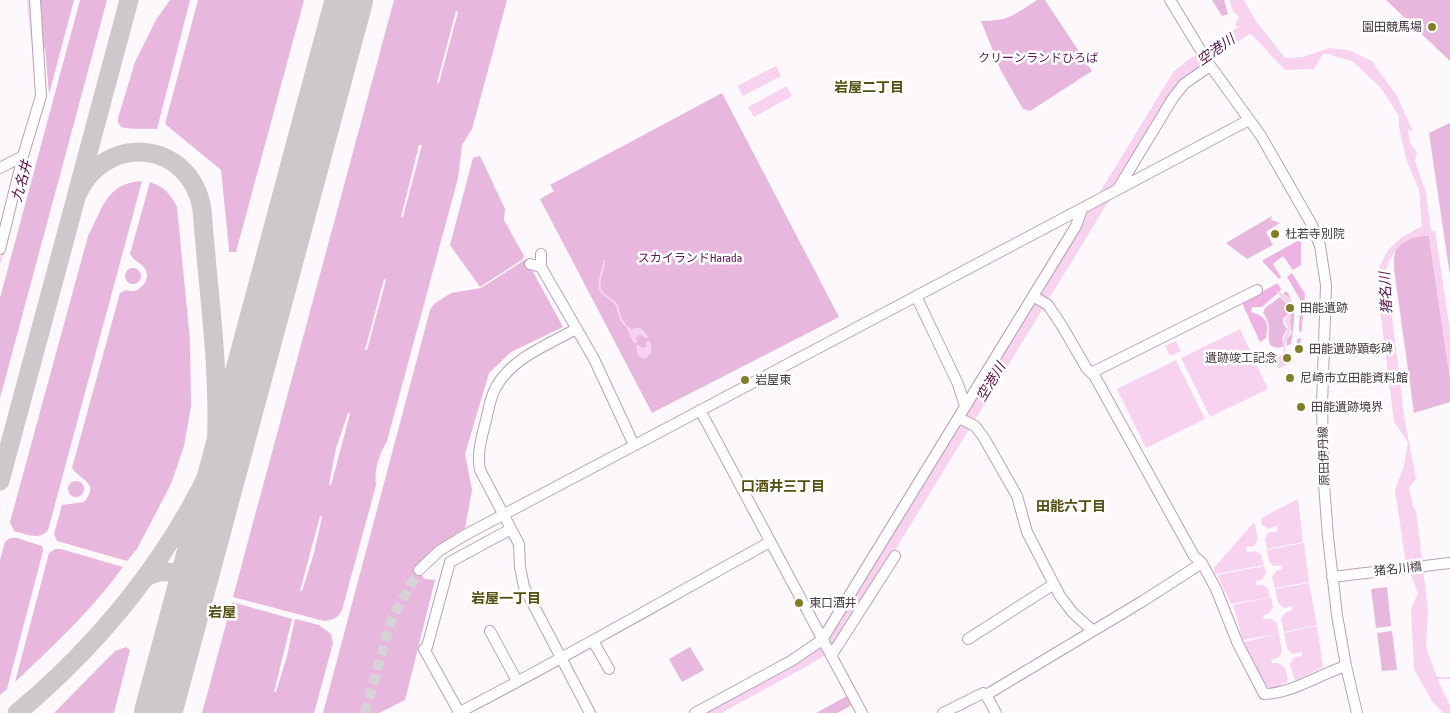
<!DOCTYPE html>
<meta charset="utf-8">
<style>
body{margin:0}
canvas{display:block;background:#fdf8fc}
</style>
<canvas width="1450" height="713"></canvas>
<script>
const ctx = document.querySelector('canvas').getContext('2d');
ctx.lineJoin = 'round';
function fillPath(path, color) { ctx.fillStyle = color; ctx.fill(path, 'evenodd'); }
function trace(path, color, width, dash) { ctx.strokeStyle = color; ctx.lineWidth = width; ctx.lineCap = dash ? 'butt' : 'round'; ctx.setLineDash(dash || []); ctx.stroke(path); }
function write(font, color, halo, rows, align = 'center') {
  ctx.font = font + ' "Asap Condensed","Noto Sans JP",sans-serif'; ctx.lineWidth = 5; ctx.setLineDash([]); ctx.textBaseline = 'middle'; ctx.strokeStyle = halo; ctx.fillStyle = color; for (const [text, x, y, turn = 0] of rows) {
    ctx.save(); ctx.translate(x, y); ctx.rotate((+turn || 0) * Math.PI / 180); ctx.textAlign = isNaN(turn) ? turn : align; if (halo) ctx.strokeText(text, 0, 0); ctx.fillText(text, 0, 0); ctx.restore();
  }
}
const green = new Path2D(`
 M39,0H74L49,94L45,48L43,47Z
 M80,0H107L0,398V298Z
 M170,0H190L157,129C146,128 131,130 121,127L118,122V118L135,62L156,20Z
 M198,0H304L236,252H229V249L221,170L165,124Z
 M394,0H507L472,129L462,145L458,178L387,441C379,455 374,469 376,485L342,610C338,618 333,620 324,621L233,597ZM456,11L458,12L439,83H437ZM419,145H422L403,217H401ZM384,279L386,280L367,350H365ZM348,413L350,414L331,485H329L336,448ZM320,516L322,517L314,553L302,591H300Z
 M1037,0H1045L1092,71L1030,111L1023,109L1001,71L981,21C1010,21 1013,15 1037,0Z
 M1212,0H1224L1228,14L1222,16Z
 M1386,0H1450V61Z
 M722,93L839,317L652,413L540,199L554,191L550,185Z
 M1450,123V276L1429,133Z
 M480,156L505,209L504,220L524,256L523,259L480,287L450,245L473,158Z
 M142,181L48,530C39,541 26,534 14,531L10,522L88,236C103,208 106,183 142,181Z
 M150,182C163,186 171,194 177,207L190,341L191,406L184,446L171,484L137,549L127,561L57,541L54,534L62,505L84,502C101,483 80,480 72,468L120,293L126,290C132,292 136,292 141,287C145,284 146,281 147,276C148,265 135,263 130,254Z
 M1272,216L1271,220L1280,223L1266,232L1273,245L1247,259L1226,243Z
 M1418,235L1429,236L1450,378V402L1414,413L1394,269C1394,243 1396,247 1418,235Z
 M526,259L563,327L511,352L489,373L465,454L472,490L465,528L434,548L414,567L425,579L435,580L405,700L379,713H323L430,310L434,304L451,293L481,288Z
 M125 276a8 8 0 1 1 16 0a8 8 0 1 1-16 0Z
 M1286,291C1298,304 1294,327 1291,344L1287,346V339L1292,333C1291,330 1290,324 1290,320C1293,308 1298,301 1283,294Z
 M1280,297C1285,301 1289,308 1288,314L1283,319V323L1287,329L1282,338L1284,346L1278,348L1271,346C1265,336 1274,327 1263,313L1265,308Z
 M68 489a8 8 0 1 1 16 0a8 8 0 1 1-16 0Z
 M10,538H17L42,546L43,551L7,689L0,695V560L5,542Z
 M55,549H61L123,567C92,610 53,646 15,682L49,553Z
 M1387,587L1391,626L1376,628L1371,589Z
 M232,602L292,619L274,692H276L287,656L295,619L319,625L331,634L333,643L314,713H202Z
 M1392,631L1397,670L1382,671L1377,633Z
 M126,647L130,650L114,713H54L115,651Z
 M690,647L704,670L682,682L669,659Z
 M847,696L852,705L837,713H816Z`);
const forest = new Path2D(`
 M1301,239V265L1293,270L1283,256L1273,264L1281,277L1279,279L1263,262V260Z
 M1292,273L1305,294L1300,346L1297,344V339L1301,338V332L1299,331L1300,299L1287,277Z
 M1276,284H1278L1281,289L1280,291L1262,307H1252L1251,312C1266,317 1269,321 1266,338L1260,342L1242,303Z`);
const water = new Path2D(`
 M1230,0H1244L1256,21L1285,58L1303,57L1329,48L1348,50L1372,61L1397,96L1413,132L1408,129L1410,143L1417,152L1415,161L1426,193L1431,231L1435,230L1450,331V378L1429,236C1405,235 1393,249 1386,270L1405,422L1416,479L1409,487L1413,507L1416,511L1428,610L1426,648L1440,685L1450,705V713H1443L1432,701L1414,669L1411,609L1418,593L1406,564L1395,490L1404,466L1408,442L1394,422L1379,301L1380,266L1388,250L1401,238L1422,226L1419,190L1406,159L1399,127V116L1380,87L1352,61L1333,56L1331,54H1323L1314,69L1285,70L1252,35L1235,25L1239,17L1232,10Z
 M776,66L781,76L743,96L737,86Z
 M787,86L792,96L754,117L748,107Z
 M1276,290L1290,298L1293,309L1290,321L1291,333C1283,342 1285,353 1287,364L1279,369L1273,359L1283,354L1284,338L1288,328L1284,320L1290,313C1289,302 1280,297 1276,290Z
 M628,326L631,329C641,326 643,329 648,337L645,339L643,336L639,335L636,338L637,343L635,344C629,337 630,333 626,327Z
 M1240,329L1268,389L1210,417L1181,358Z
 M649,340L651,345V353L646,358H642L638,355L636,347L639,345L642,348L647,347L646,342Z
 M1176,341L1181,351L1170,356L1165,346Z
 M1176,360L1205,419L1146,448L1117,389Z
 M1298,499L1303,542L1267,549L1265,539L1268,533L1278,531L1277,526L1268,529L1262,525L1261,520L1263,517Z
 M1253,523L1255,524L1258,539L1254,546L1246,547L1247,552L1256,551L1261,555L1264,565L1215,574L1214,568Z
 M1304,543L1309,582L1275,588L1272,577L1276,571L1282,569V565L1274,566L1269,562L1267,550Z
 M1264,566L1266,573L1262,580L1256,581V585H1262L1268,588L1270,597L1231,604L1217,575Z
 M1309,583L1317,625L1284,632L1281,619L1285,613L1292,610V606L1284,608L1278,603L1275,589Z
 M1271,597L1273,608L1268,614L1263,616L1264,619H1271L1277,623L1282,652L1278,658L1271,660L1272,663H1279L1285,668L1288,680L1286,683L1271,689L1265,685L1244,642L1278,634L1243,640L1233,605Z
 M1317,626L1323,667L1296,680L1294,679L1290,664L1294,657L1302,656V652L1293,654L1287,649L1284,633Z`);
const stream = new Path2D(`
 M28,0L35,72
 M604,261C604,271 597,280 600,289C602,296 611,298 615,303C620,309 617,316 625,325
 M0,262L3,252
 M1435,678H1450`);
const river = new Path2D(`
 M709,713L802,662L830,645L1178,76L1187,68L1251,26`);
const taxiway = new Path2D(`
 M76,197C103,132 190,139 202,209C207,278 217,348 217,417C217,464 210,510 200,556
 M0,481L129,0
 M145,578C161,567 180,571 192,586
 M17,713C127,621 207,507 250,370`);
const runway = new Path2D(`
 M158,713L349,0`);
const minorTunnel = new Path2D(`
 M365,713L391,620L419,570`);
const minor = new Path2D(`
 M1170,0L1209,64L1261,136L1312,225L1320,246L1326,285L1322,405L1324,484L1328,537L1337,615L1346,666L1357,713
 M0,168L23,156
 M1119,187L1173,98L1184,84L1210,66
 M0,249L23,156L41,96L35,0
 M541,254V267L594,359L634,445
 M530,264L541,267
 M916,296L958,384L965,406
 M1033,296L1048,305L1062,326L1087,369L1094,375L1194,556L1202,563L1216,589L1238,644L1264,694C1291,694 1320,674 1346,666
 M576,329C548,345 513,357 496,387C490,397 488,413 485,424C481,440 477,453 480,470L519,544L520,567L524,587L590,713
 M1091,373L1257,290
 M700,410L862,713
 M959,418L975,426L984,438L1017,496L1027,532L1060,596L1073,613L1092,630
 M419,570L439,551L465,535L1249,120
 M1332,577L1450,563
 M490,631L517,681
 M968,639L1054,584
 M593,641L609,669
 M427,647L450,562L511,529
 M424,649L459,712
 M831,656L895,556
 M986,695L996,713
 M458,713C563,659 666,599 770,542
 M695,713L791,661L822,640L1076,226L1082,209
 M943,713L983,693L986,695L1143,601L1202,563`);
const markers = [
 [1432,27,5,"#837f26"],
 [1275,234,5,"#837f26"],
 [1290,308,5,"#837f26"],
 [1299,349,5,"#837f26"],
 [1287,358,5,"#837f26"],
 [1290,378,5,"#837f26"],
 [745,380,5,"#837f26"],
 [1301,407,5,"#837f26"],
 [799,603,5,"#837f26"]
];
const poiNames = [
 ["園田競馬場",1422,27,"right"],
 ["杜若寺別院",1285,234],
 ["田能遺跡",1300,308],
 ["田能遺跡顕彰碑",1309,349],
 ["遺跡竣工記念",1277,358,"right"],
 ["尼崎市立田能資料館",1300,378],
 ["岩屋東",755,380],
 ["田能遺跡境界",1311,407],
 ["東口酒井",809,603]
];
const parkNames = [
 ["クリーンランドひろば",1038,58],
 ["スカイランドHarada",690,258]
];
const streetNames = [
 ["原田伊丹線",1324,456,-92],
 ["猪名川橋",1398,569,-6]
];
const waterNames = [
 ["空港川",1216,50,-35],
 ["九名井",22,181,-75],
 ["猪名川",1386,293,-93],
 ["空港川",991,382,-59]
];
const neighbourhoodNames = [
 ["岩屋二丁目",869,88],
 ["口酒井三丁目",783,487],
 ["田能六丁目",1071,507],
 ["岩屋一丁目",506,599],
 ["岩屋",222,613]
];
fillPath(green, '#e8b7de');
fillPath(forest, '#efb3e3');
fillPath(water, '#f8d3f0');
trace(stream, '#f8d3f0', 2);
trace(river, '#f8d3f0', 12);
trace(taxiway, '#cec8cc', 19);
trace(runway, '#cec8cc', 48);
trace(minorTunnel, '#d7d2d6', 10, [10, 5]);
trace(minor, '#b9a3b4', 12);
trace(minor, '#fff', 10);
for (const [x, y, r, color] of markers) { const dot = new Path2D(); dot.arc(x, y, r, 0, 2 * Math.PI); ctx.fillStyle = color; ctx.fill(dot); trace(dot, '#fff', 2); }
write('12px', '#41383f', '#fff', poiNames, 'left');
write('12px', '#5e1a56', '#fff', parkNames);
write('12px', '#41383f', '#fff', streetNames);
write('italic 14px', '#55104d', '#fff', waterNames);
write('bold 14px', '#535012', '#fff', neighbourhoodNames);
</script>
